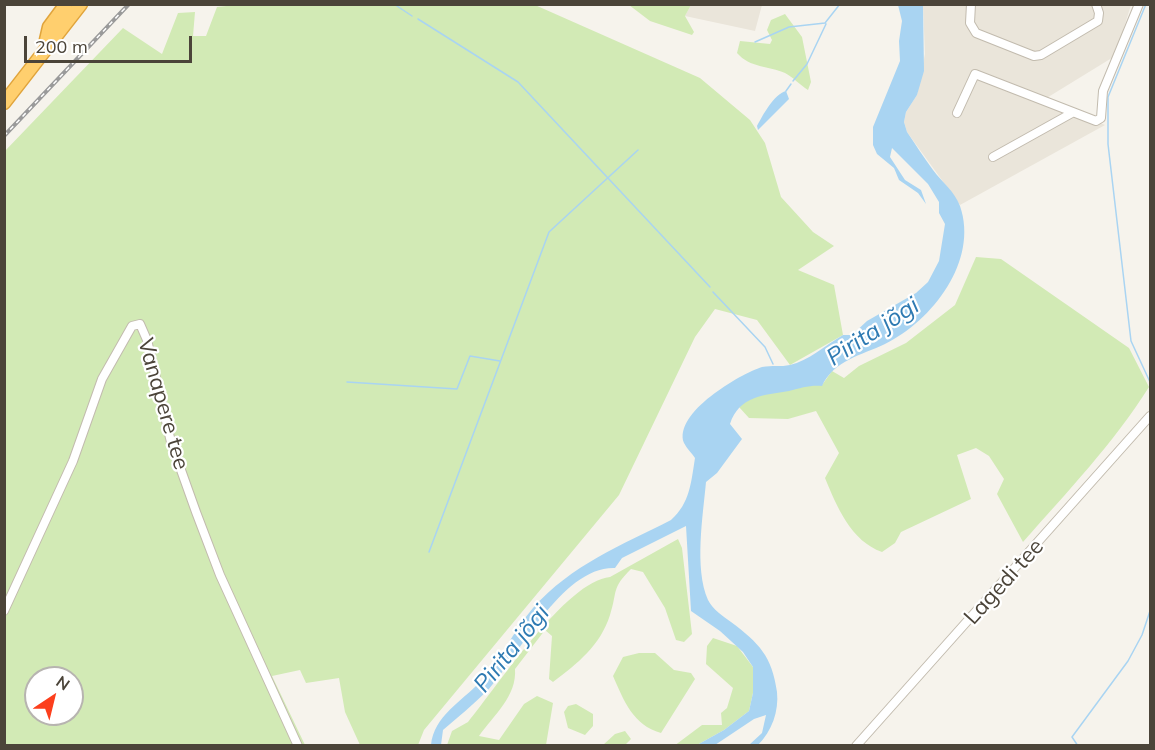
<!DOCTYPE html>
<meta charset="utf-8">
<style>
body{margin:0}
#map{position:relative;width:1155px;height:750px;overflow:hidden;background:#f6f3ec;font-family:Mulish,sans-serif}
canvas{display:block}
.frame{position:absolute;inset:0;border:6px solid #4b4439;pointer-events:none}
.north{position:absolute;left:24px;top:666px;width:60px;height:60px;box-sizing:border-box;background:#fff;border:2px solid #b7b4b0;border-radius:50%;rotate:35deg;font-size:16px;font-weight:700;line-height:24px;text-align:center;color:#4b4439}
.north::after{content:'';display:block;margin:auto;width:21px;height:27px;background:#fc3f1d;clip-path:polygon(50% 0,100% 100%,50% 72%,0 100%)}
.scale{position:absolute;left:24px;top:36px;width:168px;height:27px;box-sizing:border-box;border:3px solid #4b4439;border-top:0;padding-left:8px;font-size:18px;line-height:21px;white-space:nowrap;color:#4b4439;-webkit-text-stroke:4px #fff;paint-order:stroke}
</style>
<div id="map">
<canvas width="1155" height="750"></canvas>
<div class="frame"></div>
<div class="north">N</div>
<div class="scale">200 m</div>
</div>
<script>
const ctx = document.querySelector('canvas').getContext('2d');
ctx.lineJoin = 'round';
function fillPath(path, color) { ctx.fillStyle = color; ctx.fill(path, 'evenodd'); }
function trace(path, color, width, dash) { ctx.strokeStyle = color; ctx.lineWidth = width; ctx.lineCap = dash ? 'butt' : 'round'; ctx.setLineDash(dash || []); ctx.stroke(path); }
function write(font, color, halo, rows, align = 'center') {
  ctx.font = font + ' Mulish,sans-serif'; ctx.lineWidth = 4.5; ctx.setLineDash([]); ctx.textBaseline = 'middle'; ctx.strokeStyle = halo; ctx.fillStyle = color; for (const [text, x, y, turn = 0] of rows) {
    ctx.save(); ctx.translate(x, y); ctx.rotate((+turn || 0) * Math.PI / 180); ctx.textAlign = isNaN(turn) ? turn : align; if (halo) ctx.strokeText(text, 0, 0); ctx.fillText(text, 0, 0); ctx.restore();
  }
}
const residential = new Path2D(`
 M691,5H762L755,31L685,16Z
 M923,5H1131L1115,56L1045,99L1105,125L960,205L907,132L904,122L906,112L917,95L925,54Z`);
const green = new Path2D(`
 M245,4L535,5L700,78L750,120L765,143L781,197L813,232L834,246L798,270L834,285L843,335L790,365L757,320L715,309L695,337L619,495L424,730L418,745H360L345,712L339,678L306,683L300,670L272,676L305,745H5L4,152L123,28L162,54L178,13L195,12L193,36H206L217,7ZM36,678H72V714H36Z
 M629,5H691L685,16L694,32L692,35L650,21Z
 M785,14L802,37L811,82L808,90C800,85 793,77 785,73C769,66 750,68 737,53L740,41L770,44L772,40L767,30L771,20Z
 M976,257L1001,259L1129,348L1149,387C1113,444 1067,492 1023,542L997,494L1004,479L989,456L976,448L957,455L971,499L901,532L895,543L882,552C851,541 837,507 825,478L839,453L816,411L788,419L749,418L739,407L744,385L797,371L822,385L832,371L844,378L859,366L906,343L955,305Z
 M678,539L682,548L692,634L684,642L676,640L665,608L643,572L631,569C611,589 618,590 610,615C600,646 578,663 553,682L549,679L552,636L545,630L515,669C517,696 494,715 479,736L499,740L524,704L537,696L553,703L546,745H447L452,731L468,722C497,687 566,581 610,577Z
 M713,638L737,646L753,667V693L749,711L724,730L697,745L674,746L702,725H722L721,713L727,708L733,688L706,664L707,646Z
 M639,653H655L674,670L691,673L695,679L661,733C633,725 624,701 613,676L623,657Z
 M576,704L593,714V726L585,735L568,728L564,712L568,706Z
 M625,731L631,739L625,745H603L615,734Z`);
const water = new Path2D(`
 M898,5H923L924,71L917,95L906,112L904,122L907,132C916,145 924,158 933,170C942,182 955,192 960,206C979,261 932,321 885,344C862,355 834,360 822,386C810,385 801,388 789,391C764,395 739,396 730,424L742,439L717,473L706,482C703,516 694,568 708,600C713,610 723,616 731,622C759,643 772,656 777,692C779,711 772,731 758,745H749L762,733L766,715L754,719L715,745H697L724,730L749,711L753,693V667L743,652L720,631L691,611L686,526L622,558L615,568C562,566 519,656 488,690C474,704 458,717 443,730L441,745H431C434,716 462,701 480,682C501,660 513,631 533,608C571,565 622,545 671,520C690,503 691,483 695,458C692,453 687,449 684,443C673,413 740,374 762,367C772,365 781,367 790,365C808,361 826,345 843,335H852L867,321L916,293L928,282L939,261L945,224L939,213V202L928,184L892,148L890,157L905,180L921,190L926,204L918,193L899,180L894,168L877,154L873,145V127L900,61L899,41L902,21Z
 M786,91L789,99L758,130L757,126C763,115 774,94 786,91Z`);
const stream = new Path2D(`
 M394,4L412,16
 M1146,4L1108,97V144L1131,341L1150,382
 M418,19L518,82L710,287
 M755,42L789,27L825,23L840,4
 M793,81L807,64L826,24
 M786,91L791,84
 M713,292L765,347L773,364
 M347,382L457,389L470,356L500,361
 M429,552L549,232L638,150
 M1078,746L1072,737L1128,661L1142,635L1150,611`);
const minor = new Path2D(`
 M971,4L970,23L976,33L1034,56L1041,55L1098,21L1099,13L1096,4
 M957,113L975,74L1096,121L1101,118L1103,91L1139,4
 M993,157L1072,113
 M4,611L73,461L102,379L132,326L140,324L147,340L171,442L196,512L220,575L298,746
 M856,746L1150,416`);
const highway = new Path2D(`
 M46,40L49,27L66,4
 M4,103L81,4`);
const rail = new Path2D(`
 M4,136L129,4`);
const streetNames = [
 ["Vanapere tee",163,404,74],
 ["Lagedi tee",1004,582,-48]
];
const waterNames = [
 ["Pirita jõgi",873,332,-33],
 ["Pirita jõgi",512,649,-51]
];
fillPath(residential, '#eae5da');
fillPath(green, '#d2eab5');
fillPath(water, '#a9d4f2');
trace(stream, '#a9d4f2', 1.5);
trace(minor, '#c2bbae', 10);
trace(highway, '#e0a43c', 15);
trace(minor, '#fff', 8);
trace(highway, '#ffcf6e', 12);
trace(rail, '#9a9a9a', 4);
trace(rail, '#fff', 1.5, [4.5]);
write('22px', '#4b4439', '#fff', streetNames);
write('italic 24px', '#2e7ab2', '#fff', waterNames);
</script>
